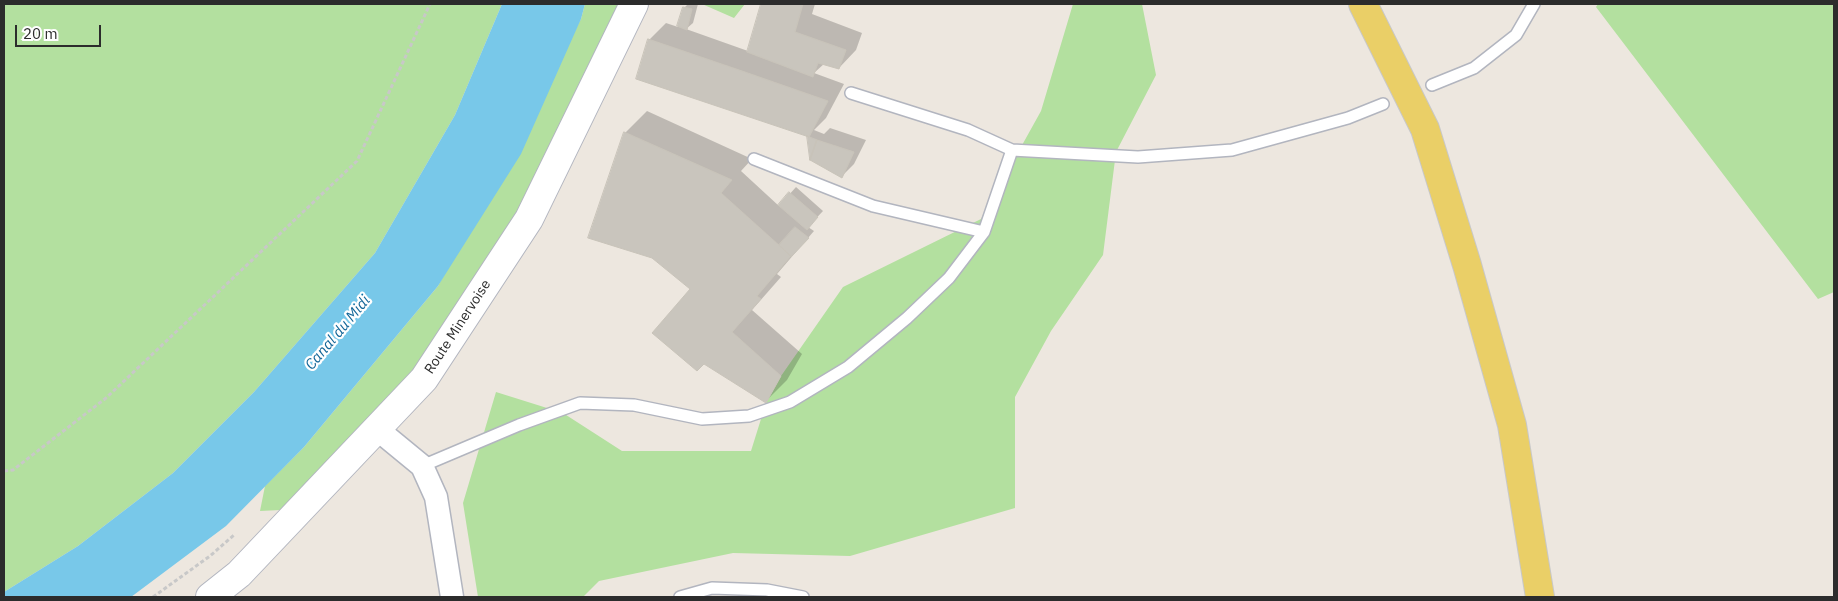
<!DOCTYPE html>
<style>
body{margin:0}
#map{position:relative;width:1838px;height:601px;overflow:hidden;background:#ede7df;font-family:"IBM Plex Sans",sans-serif}
canvas{display:block}
.frame{position:absolute;inset:0;border:5px solid #2c2c2c;pointer-events:none}
.scale{position:absolute;left:15px;top:25px;width:86px;height:22px;box-sizing:border-box;border:2px solid #2c2c2c;border-top:0;padding-left:6px;font-size:15px;line-height:18px;white-space:nowrap;color:#2c2c2c;-webkit-text-stroke:4px #fff;paint-order:stroke}
</style>
<div id="map">
<canvas width="1838" height="601"></canvas>
<div class="frame"></div>
<div class="scale">20 m</div>
</div>
<script>
const ctx = document.querySelector('canvas').getContext('2d');
ctx.lineJoin = 'round';
function fillPath(path, color) { ctx.fillStyle = color; ctx.fill(path, 'evenodd'); }
function trace(path, color, width, dash) { ctx.strokeStyle = color; ctx.lineWidth = width; ctx.lineCap = dash ? 'butt' : 'round'; ctx.setLineDash(dash || []); ctx.stroke(path); }
function write(font, color, halo, rows, align = 'center') {
  ctx.font = font + ' "IBM Plex Sans",sans-serif'; ctx.lineWidth = 4.5; ctx.setLineDash([]); ctx.textBaseline = 'middle'; ctx.strokeStyle = halo; ctx.fillStyle = color; for (const [text, x, y, turn = 0] of rows) {
    ctx.save(); ctx.translate(x, y); ctx.rotate((+turn || 0) * Math.PI / 180); ctx.textAlign = isNaN(turn) ? turn : align; if (halo) ctx.strokeText(text, 0, 0); ctx.fillText(text, 0, 0); ctx.restore();
  }
}
const green = new Path2D(`
 M4,4H502L455,115L375,253L254,392L173,473L78,546L4,592Z
 M585,4H634L424,379L301,509L260,511L265,486L304,447L438,286L581,19Z
 M702,4H745L734,18Z
 M1073,4H1142L1156,75L1116,152L1103,255L1051,331L1015,397V508L850,556L733,553L599,581L583,597H478L463,503L496,392L563,413L622,451H751L766,403L781,376L843,287L981,219L1041,111Z
 M1598,4H1834V292L1818,299L1596,7Z`);
const water = new Path2D(`
 M502,4H585L581,19L521,154L438,286L304,447L226,526L131,597H4V592L78,546L173,473L254,392L375,253L455,115Z`);
const shadow = new Path2D(`
 M688,4H698L693,23L686,29L748,51L762,4H815L812,14L862,33L856,50L839,68L825,63L814,73L844,84L826,118L814,130L824,134L830,128L866,140L854,164L841,177L811,160L808,136L649,40L666,23L678,27L684,8Z
 M647,111L752,159L741,171L779,206L796,187L823,211L808,227L814,231L777,274L781,277L752,310L802,354L787,380L766,401L692,289L653,257L590,237L626,132Z`);
const building = new Path2D(`
 M761,4H803L795,32L846,50L839,69L818,63L813,77L747,52Z
 M683,7L692,9L687,30L677,26Z
 M648,39L739,70L828,101L809,137L636,79Z
 M624,132L732,180L721,193L791,256L757,296L761,299L732,332L781,376L766,403L704,364L697,371L652,333L690,289L652,258L588,238Z
 M807,136L817,140L810,160Z
 M817,140L854,152L842,178L810,160Z
 M789,192L818,217L807,230L778,205Z
 M795,227L809,238L791,257L779,245Z`);
const path = new Path2D(`
 M4,471L13,470L106,398L357,161L430,4
 M153,597L210,556L234,535`);
const service = new Path2D(`
 M1432,85L1474,68L1516,35L1534,4
 M1012,150L1138,157L1232,150L1348,118L1383,104
 M754,159L873,206L984,232
 M422,466L519,425L580,403L634,405L702,419L749,416L790,402L848,367L907,318L949,278L984,232L1012,150L968,130L851,93
 M680,597L712,588L767,590L803,597`);
const minor = new Path2D(`
 M377,429L422,466L436,497L452,597`);
const secondary = new Path2D(`
 M210,597L239,574L424,379L529,219L634,4`);
const primary = new Path2D(`
 M1363,4L1425,129L1467,265L1512,425L1540,597`);
const streetNames = [
 ["Route Minervoise",458,327,-57]
];
const waterNames = [
 ["Canal du Midi",338,333,-50]
];
fillPath(green, '#b3e09f');
fillPath(water, '#78c8e9');
fillPath(shadow, '#0003');
fillPath(building, '#c9c5bd');
trace(building, '#c8c3b9', 1);
trace(service, '#b2b5bf', 14);
trace(minor, '#b2b5bf', 25);
trace(secondary, '#b2b5bf', 30);
trace(primary, '#c8c8c8', 30);
trace(path, '#c8c8c8', 3, [4, 2.5]);
trace(service, '#fff', 11);
trace(minor, '#fff', 22);
trace(secondary, '#fff', 28);
trace(primary, '#eacf67', 28);
write('14px', '#2c2c2c', '#fff', streetNames);
write('italic 15px', '#146798', '#fff', waterNames);
</script>
